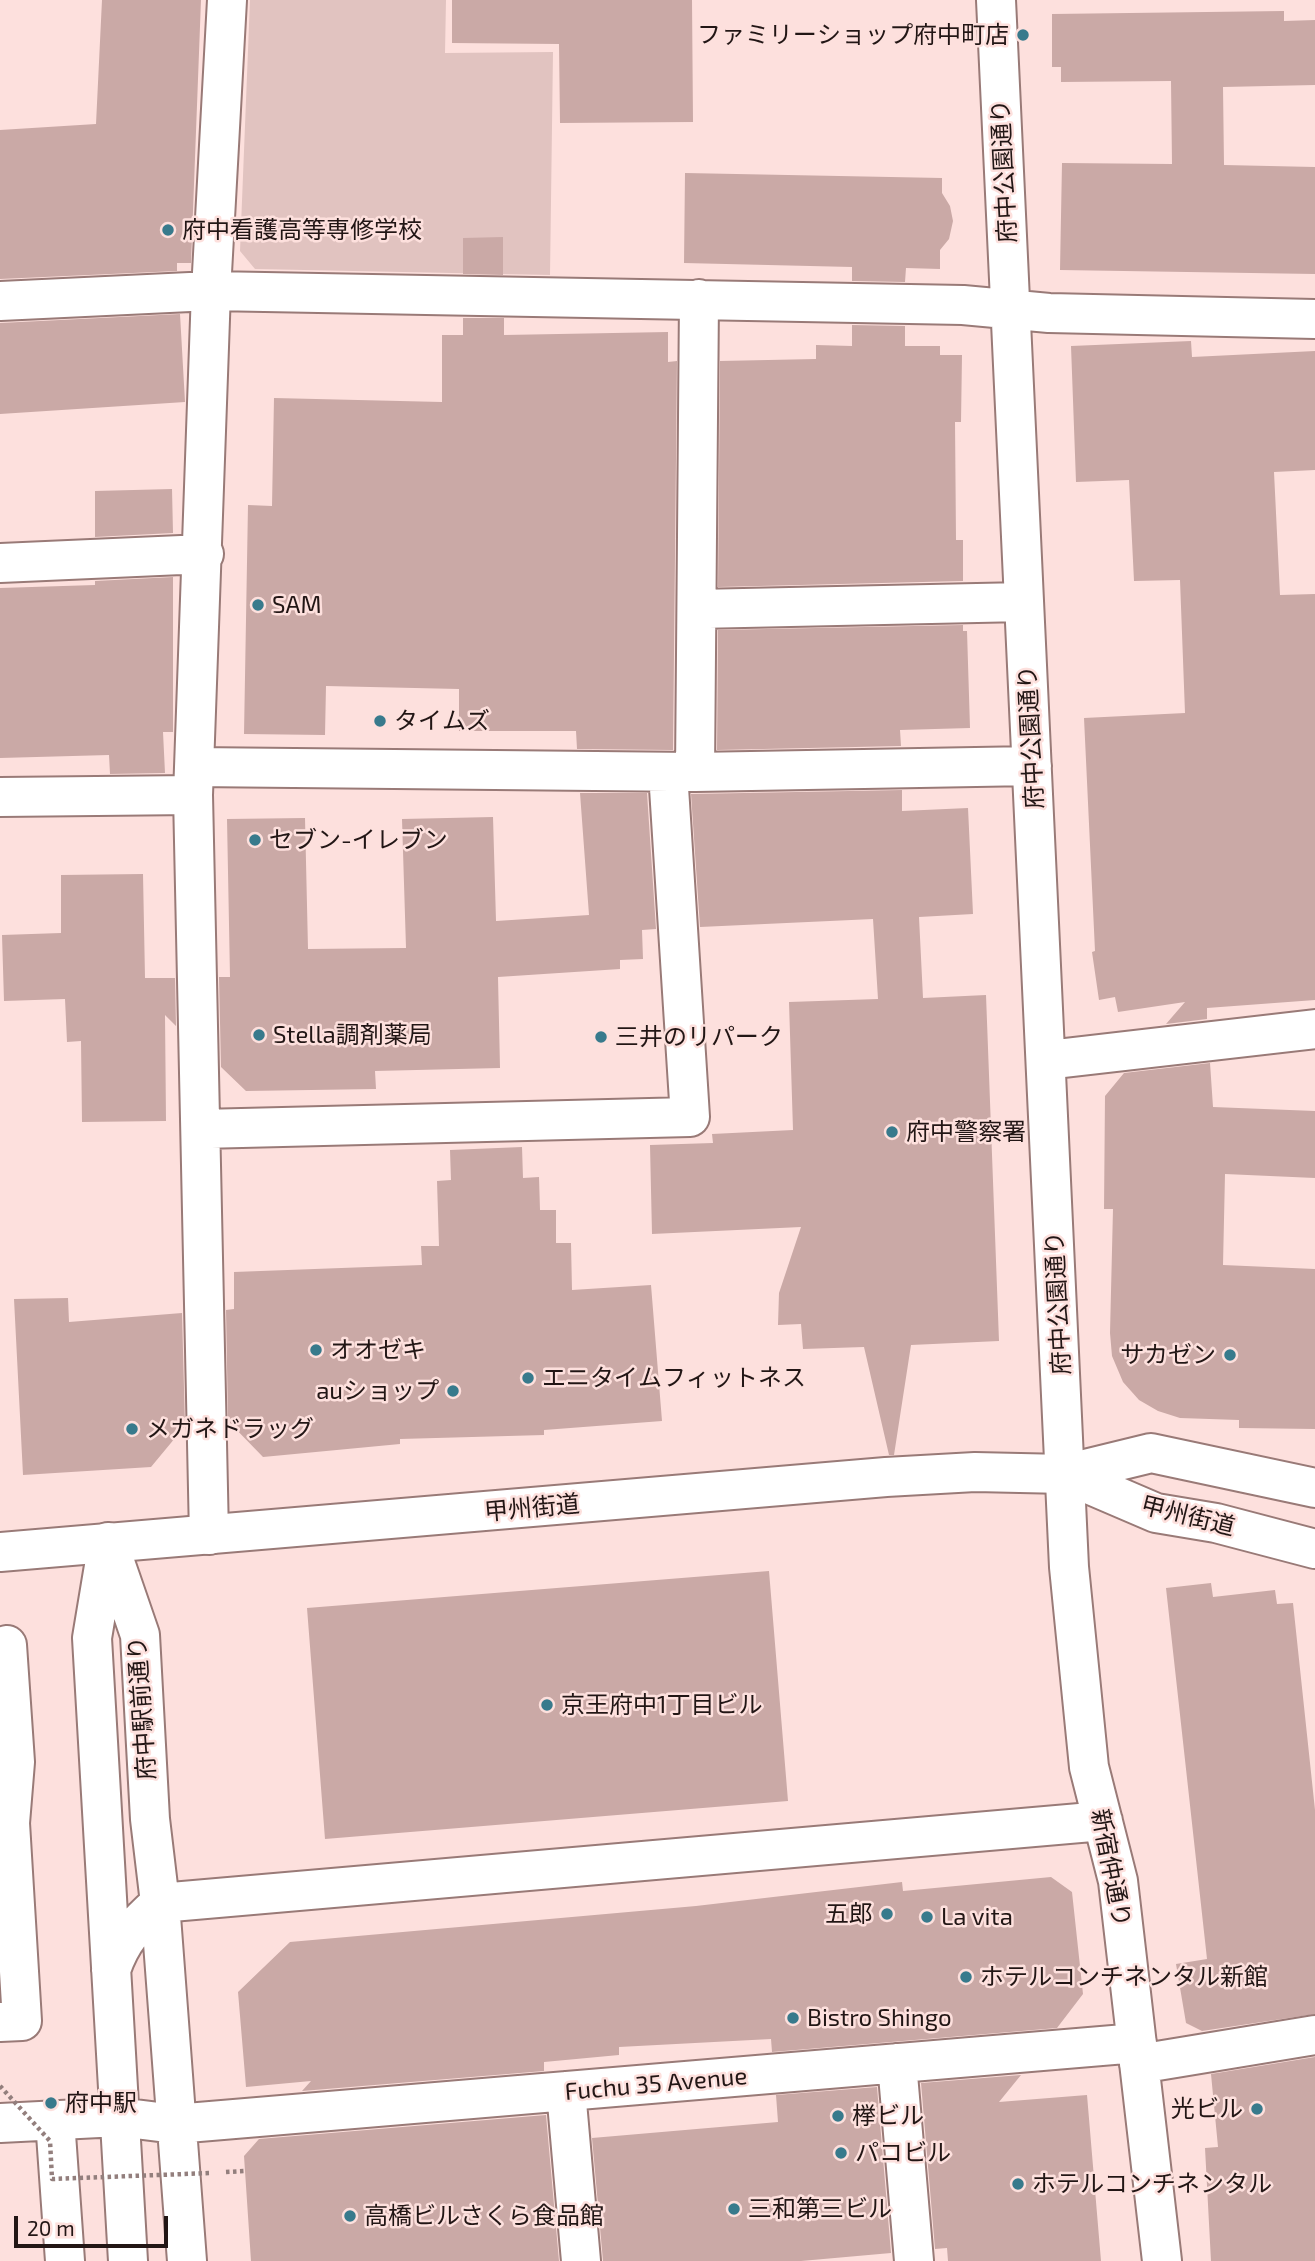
<!DOCTYPE html>
<meta charset="utf-8">
<style>
body{margin:0}
#map{position:relative;width:1315px;height:2261px;overflow:hidden;background:#fde0dd;font-family:"Exo 2",sans-serif}
canvas{display:block}
.scale{position:absolute;left:14px;top:2216px;width:154px;height:32px;box-sizing:border-box;border:4px solid #221615;border-top:0;padding-left:9px;font-size:21px;line-height:24px;white-space:nowrap;color:#221615;-webkit-text-stroke:5px #fde0dd;paint-order:stroke}
</style>
<div id="map">
<canvas width="1315" height="2261"></canvas>
<div class="scale">20 m</div>
</div>
<script>
const ctx = document.querySelector('canvas').getContext('2d');
ctx.lineJoin = 'round';
function fillPath(path, color) { ctx.fillStyle = color; ctx.fill(path, 'evenodd'); }
function trace(path, color, width, dash) { ctx.strokeStyle = color; ctx.lineWidth = width; ctx.lineCap = dash ? 'butt' : 'round'; ctx.setLineDash(dash || []); ctx.stroke(path); }
function write(font, color, halo, rows, align = 'center') {
  ctx.font = font + ' "Exo 2","Noto Sans JP",sans-serif'; ctx.lineWidth = 5; ctx.setLineDash([]); ctx.textBaseline = 'middle'; ctx.strokeStyle = halo; ctx.fillStyle = color; for (const [text, x, y, turn = 0] of rows) {
    ctx.save(); ctx.translate(x, y); ctx.rotate((+turn || 0) * Math.PI / 180); ctx.textAlign = isNaN(turn) ? turn : align; if (halo) ctx.strokeText(text, 0, 0); ctx.fillText(text, 0, 0); ctx.restore();
  }
}
const green = new Path2D(`
 M250,0H446L445,53L553,52L550,275L255,269L240,251Z`);
const building = new Path2D(`
 M102,0H201L191,263H177V271L0,279V130L96,124Z
 M452,0H692L693,122L560,123L559,44L452,43Z
 M1284,11V21L1315,20V85L1223,87L1224,165L1315,167V274L1060,270L1062,163L1172,164L1171,81L1061,82V67H1052V14Z
 M685,173L942,178V193L950,206L953,221L949,239L940,250V269L906,268L905,282L852,281V267L684,263Z
 M503,237V275L463,274V238Z
 M180,314L185,402L0,414V323Z
 M463,318H504V335L668,332V362L677,361L673,750L577,749L576,731H459V689L326,686L325,735L244,734L248,505L272,506L274,398L442,402V335H463Z
 M852,325L905,326V346H940V355H962L961,422H955L956,540H963V581L718,587L720,361L816,359V345L852,346Z
 M1191,341L1192,357L1315,351V470L1274,472L1280,595L1315,594V1000L1207,1008V1019L1166,1024L1185,1002L1118,1012L1115,997L1099,1000L1092,952L1095,951L1084,718L1185,713L1180,580L1134,581L1129,480L1076,482L1071,346Z
 M172,489L173,533L95,537V491Z
 M173,577V732H163L165,773L110,774L109,755L0,758V588L95,585V581Z
 M963,625V631H967L970,728L900,730L901,746L717,750L718,630Z
 M902,790V811L968,808L973,914L919,917L923,998L986,995L999,1341L911,1345L894,1455H889L864,1347L803,1349L801,1324L778,1325L779,1293L801,1227L652,1234L650,1145L713,1143L712,1134L793,1130L789,1002L878,999L873,919L700,927L691,794Z
 M580,793H647L656,929L642,930L643,959L620,960V969L498,977L500,1068L375,1071L376,1089L246,1091L221,1067L219,977H230L227,819L305,818L308,949L406,948L402,819L493,817L496,921L589,915Z
 M143,874L145,978H175L176,1026L165,1015L166,1121L82,1122L81,1041L67,1042L65,999L4,1001L2,935L61,933V875Z
 M1210,1063L1213,1107L1315,1111V1178L1225,1174L1223,1265L1315,1269V1429L1239,1428V1420L1180,1418L1158,1411L1139,1400L1123,1382L1112,1356L1110,1333L1113,1209H1104L1105,1096L1124,1073Z
 M522,1147L523,1178L539,1177L540,1210H556V1243H571L572,1290L651,1285L662,1421L544,1430V1435L400,1439V1444L263,1457L228,1421L226,1310L234,1309V1272L422,1265L421,1246H439L437,1181L451,1180L450,1150Z
 M68,1298L69,1322L182,1313L185,1426L151,1467L23,1475L14,1299Z
 M769,1571L788,1801L325,1839L307,1608Z
 M1211,1583L1213,1597L1275,1590L1277,1604L1293,1603L1315,1810V2014L1202,2031L1186,2023L1176,1964L1207,1959L1166,1588Z
 M1051,1877L1072,1892L1083,1994L1057,2028L772,2052L771,2039L619,2047V2055L544,2062V2071L302,2091L311,2081L246,2087L238,1992L290,1942L696,1906L902,1882L903,1891Z
 M1315,2057V2261H1211L1205,2148L1218,2147L1211,2074Z
 M1021,2075L999,2102L1087,2095L1101,2261H948L947,2248L935,2249L921,2083Z
 M877,2087L891,2253L801,2261H603L592,2138L778,2122L776,2095Z
 M546,2115L559,2261H251L244,2156L259,2139Z`);
const path = new Path2D(`
 M226,2172L245,2171`);
const minor = new Path2D(`
 M996,0L1069,1567L1089,1767L1118,1881L1162,2261
 M0,301L211,291L963,305L1049,313L1315,319
 M0,563L204,554
 M697,609L1024,602
 M194,767L695,772L1032,766
 M695,772L699,299
 M0,797L193,795
 M1047,1060L1315,1029
 M201,1129L690,1117L668,772
 M209,1535L193,795L211,291L227,0
 M108,1542L140,1635L150,1819L160,1903L187,2261
 M107,1548L92,1638L128,2261
 M111,1970C121,1940 136,1924 160,1903L1103,1821
 M0,2022L22,2021L10,1823L15,1762L7,1645
 M897,2063L914,2261
 M1139,2064L1315,2035
 M566,2091L581,2261
 M55,2120L65,2261
 M0,2123L119,2117L175,2124L1137,2043`);
const highway = new Path2D(`
 M1065,1474L1156,1513L1216,1523L1315,1549
 M0,1552L886,1477L975,1472L1065,1474L1151,1453L1315,1488`);
const pathBridge = new Path2D(`
 M0,2086L50,2141L52,2179L211,2173`);
const markers = [
 [1023,35,7,"#387a8c"],
 [168,230,7,"#387a8c"],
 [258,605,7,"#387a8c"],
 [380,721,7,"#387a8c"],
 [255,840,7,"#387a8c"],
 [259,1035,7,"#387a8c"],
 [601,1037,7,"#387a8c"],
 [892,1132,7,"#387a8c"],
 [316,1350,7,"#387a8c"],
 [1230,1355,7,"#387a8c"],
 [528,1378,7,"#387a8c"],
 [453,1391,7,"#387a8c"],
 [132,1429,7,"#387a8c"],
 [547,1705,7,"#387a8c"],
 [887,1914,7,"#387a8c"],
 [927,1917,7,"#387a8c"],
 [966,1977,7,"#387a8c"],
 [793,2018,7,"#387a8c"],
 [51,2103,7,"#387a8c"],
 [1257,2109,7,"#387a8c"],
 [838,2116,7,"#387a8c"],
 [841,2153,7,"#387a8c"],
 [1018,2184,7,"#387a8c"],
 [734,2209,7,"#387a8c"],
 [350,2216,7,"#387a8c"]
];
const poiNames = [
 ["ファミリーショップ府中町店",1009,35,"right"],
 ["府中看護高等専修学校",182,230],
 ["SAM",272,605],
 ["タイムズ",394,721],
 ["セブン-イレブン",269,840],
 ["Stella調剤薬局",273,1035],
 ["三井のリパーク",615,1037],
 ["府中警察署",906,1132],
 ["オオゼキ",330,1350],
 ["サカゼン",1216,1355,"right"],
 ["エニタイムフィットネス",542,1378],
 ["auショップ",439,1391,"right"],
 ["メガネドラッグ",146,1429],
 ["京王府中1丁目ビル",561,1705],
 ["五郎",873,1914,"right"],
 ["La vita",941,1917],
 ["ホテルコンチネンタル新館",980,1977],
 ["Bistro Shingo",807,2018],
 ["府中駅",65,2103],
 ["光ビル",1243,2109,"right"],
 ["﨔ビル",852,2116],
 ["パコビル",855,2153],
 ["ホテルコンチネンタル",1032,2184],
 ["三和第三ビル",748,2209],
 ["高橋ビルさくら食品館",364,2216]
];
const streetNames = [
 ["府中公園通り",1004,171,-93],
 ["府中公園通り",1031,737,-93],
 ["府中公園通り",1058,1303,-93],
 ["甲州街道",532,1508,-5],
 ["甲州街道",1188,1516,14],
 ["府中駅前通り",142,1708,-94],
 ["新宿仲通り",1111,1868,79],
 ["Fuchu 35 Avenue",656,2084,-5]
];
fillPath(green, '#e1c3c0');
fillPath(building, '#caa9a6');
trace(minor, '#997a77', 42);
trace(highway, '#997a77', 42);
trace(path, '#937f7d', 4.5, [3.5, 3.5]);
trace(minor, '#fff', 38);
trace(highway, '#fff', 38);
trace(pathBridge, '#937f7d', 4.5, [3.5, 3.5]);
for (const [x, y, r, color] of markers) { const dot = new Path2D(); dot.arc(x, y, r, 0, 2 * Math.PI); ctx.fillStyle = color; ctx.fill(dot); trace(dot, '#fde0dd', 2.5); }
write('24px', '#221615', '#fde0dd', poiNames, 'left');
write('24px', '#221615', '#fde0dd', streetNames);
</script>
